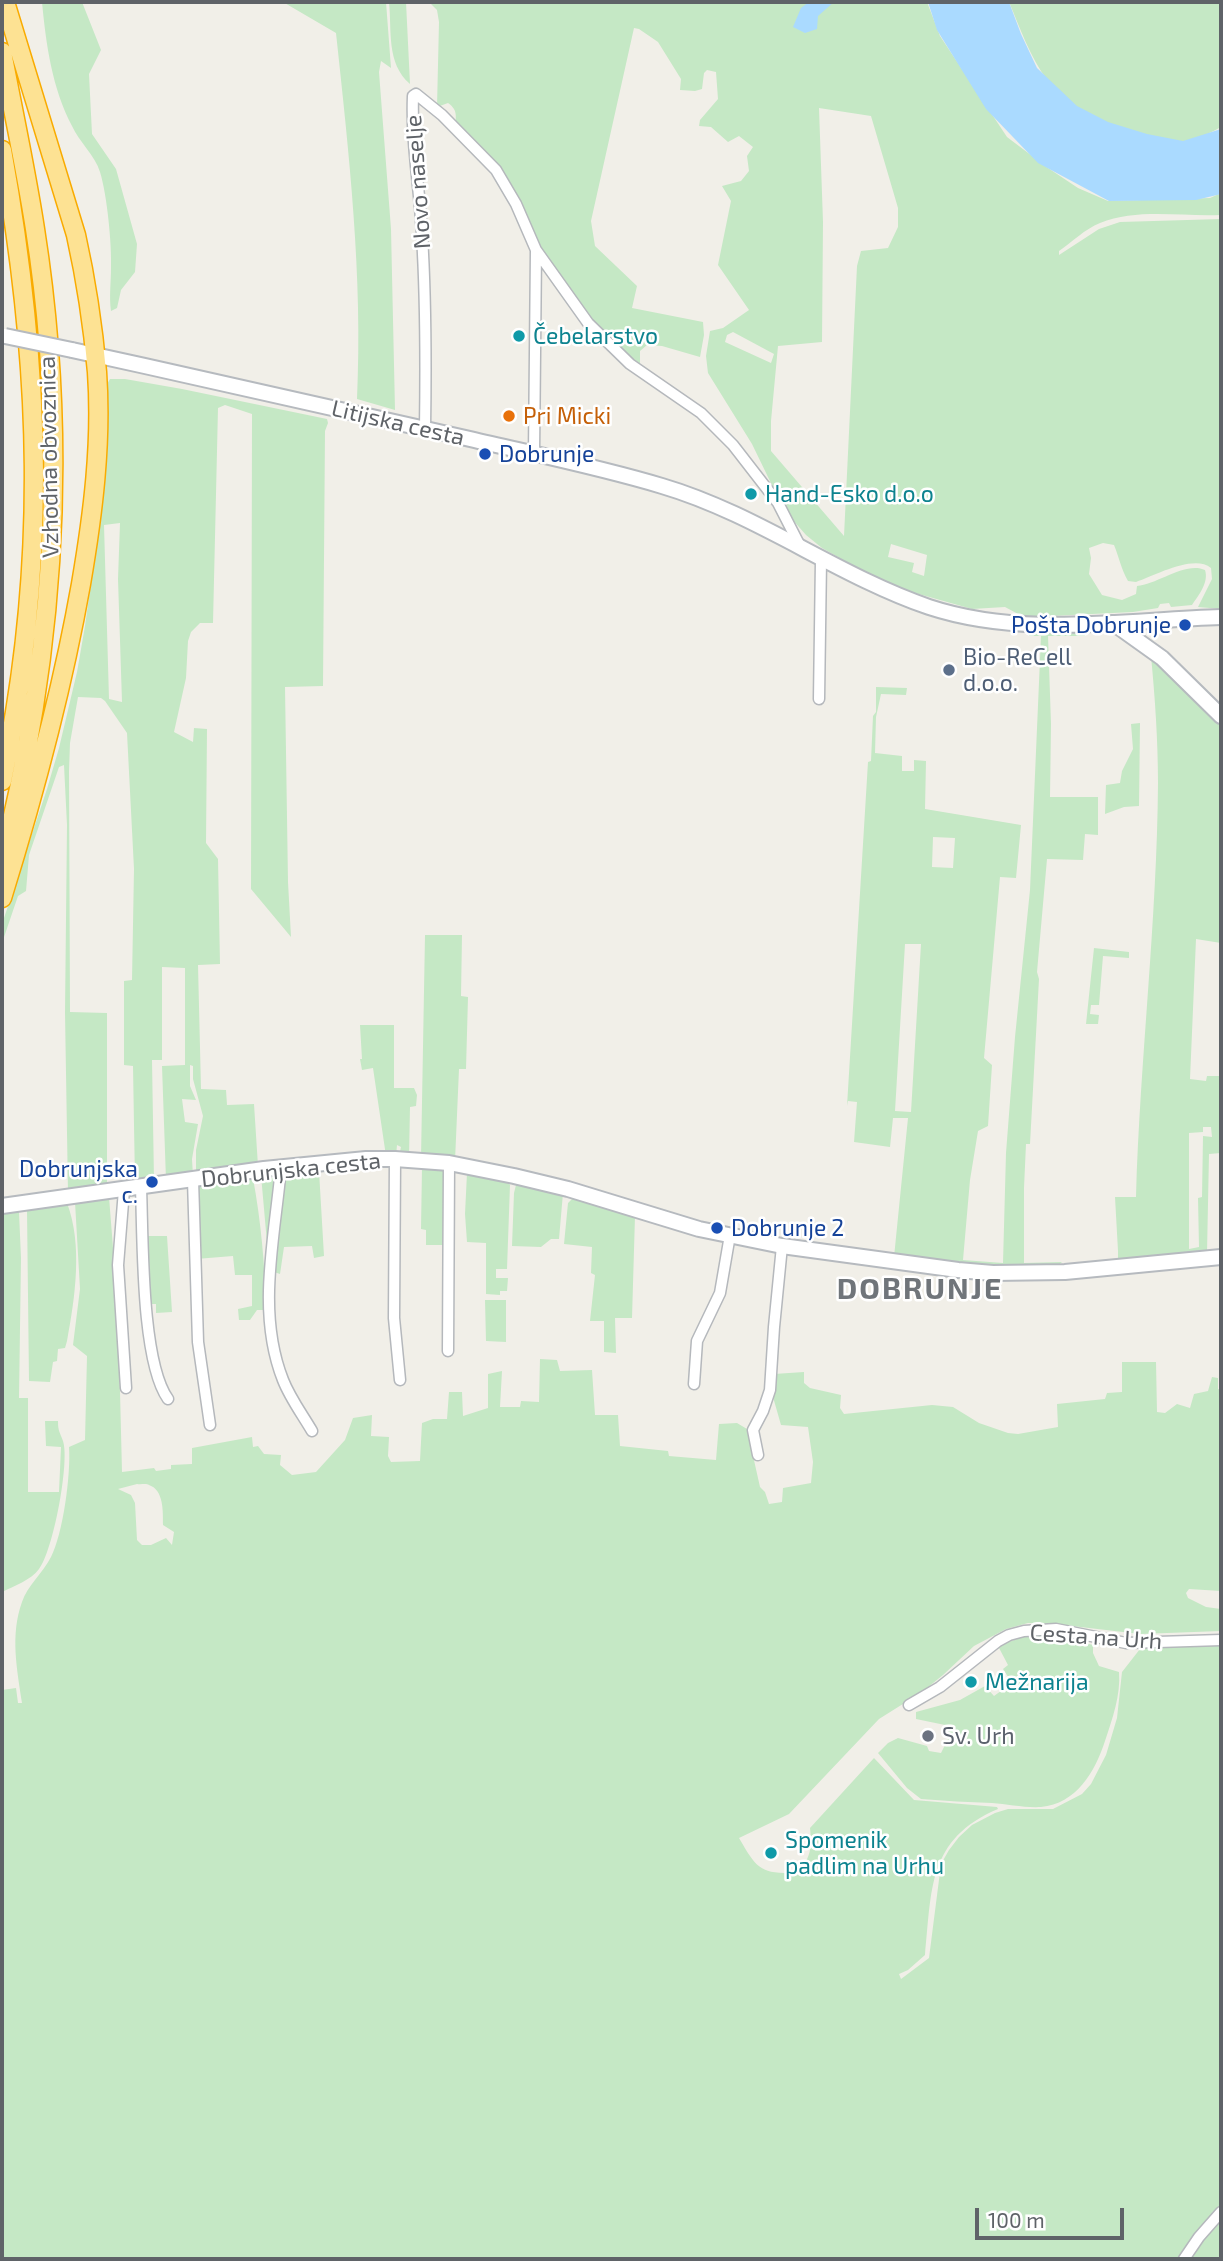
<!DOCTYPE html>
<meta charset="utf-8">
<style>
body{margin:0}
#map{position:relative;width:1223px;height:2261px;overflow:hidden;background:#f1efe8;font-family:"Exo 2",sans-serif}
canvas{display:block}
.frame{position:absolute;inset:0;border:4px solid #5f6368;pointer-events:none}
.scale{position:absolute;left:975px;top:2208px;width:149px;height:32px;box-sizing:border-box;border:4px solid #5f6368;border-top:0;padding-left:9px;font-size:21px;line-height:24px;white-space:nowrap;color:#5f6368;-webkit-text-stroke:5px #fff;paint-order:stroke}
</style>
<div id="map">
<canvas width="1223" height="2261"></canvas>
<div class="frame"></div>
<div class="scale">100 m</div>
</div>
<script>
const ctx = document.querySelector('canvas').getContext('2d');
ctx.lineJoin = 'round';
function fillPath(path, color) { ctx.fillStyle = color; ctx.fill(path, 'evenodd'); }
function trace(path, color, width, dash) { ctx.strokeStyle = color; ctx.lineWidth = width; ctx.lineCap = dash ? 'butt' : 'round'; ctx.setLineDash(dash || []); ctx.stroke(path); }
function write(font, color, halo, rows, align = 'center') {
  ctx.font = font + ' "Exo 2",sans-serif'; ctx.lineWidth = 5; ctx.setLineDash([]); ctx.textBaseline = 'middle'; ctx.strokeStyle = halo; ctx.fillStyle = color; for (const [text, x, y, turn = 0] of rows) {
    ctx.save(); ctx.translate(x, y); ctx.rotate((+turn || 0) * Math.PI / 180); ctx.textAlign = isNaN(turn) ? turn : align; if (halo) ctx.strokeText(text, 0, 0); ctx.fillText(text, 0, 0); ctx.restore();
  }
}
const green = new Path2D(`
 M42,2H82L101,50L89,74L92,134L116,169L137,244L135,272L121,290L117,308L111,311C109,297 111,282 111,268C112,244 107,195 100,172C95,155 79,142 72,126C52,88 46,44 42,2Z
 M283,2H386L391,68L381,61L379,72L391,229L395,410L357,399C363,277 349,154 336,33Z
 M389,2H406L410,84C386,63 392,31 389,2Z
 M429,2H927L940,36L1007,137L1048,168L1078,188L1108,201L1210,198L1221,193V215C1182,217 1137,208 1100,223C1085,229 1072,242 1059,251V255L1099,229L1120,222L1221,219V609L1198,607L1212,579L1211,568C1194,554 1156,575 1136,582L1128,581C1121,569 1119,557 1114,545L1103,543L1089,548L1091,558L1089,574L1102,595L1122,600L1136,594L1137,586C1158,584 1186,561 1205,570C1209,582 1199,595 1192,605L1171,607L1169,603L1160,604L1158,608L1133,612L1031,617L1020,615L1005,607L972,609L901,589L861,570L822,548L806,535L784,510L752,444L708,373L706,356L710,331L723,328L749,310L718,265L731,201L722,186L741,181L749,171L747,156L753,147L739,136L728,142L711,127L699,126L700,120L718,99L716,72L707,70L704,73L702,89L695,91L680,90L681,79L658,42L639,29L634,28L591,221L595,246L637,286L632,308L703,322L704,335L700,357L662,346L647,345L640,351V363L636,367L598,333L538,247L503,175L455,128C456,116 458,110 448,103L437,107L439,22L437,10ZM819,108L871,116L898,208V227L888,248L861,251L857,266L844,536L771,451V421L778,346L822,342L823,222ZM733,332L774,354L771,363L725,342L727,335ZM891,544L927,555L924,576L912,572L914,563L888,557Z
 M1009,2H1221V127C1212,132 1202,137 1192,140C1149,151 1073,114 1047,80C1030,57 1020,28 1009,2Z
 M110,379H125L182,389L327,419L328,423L325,431L323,686L285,687L288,882L291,937L251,889L252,414L225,405L218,408L213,623H200L191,632L188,641L186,678L174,732L193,742L194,728L207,729L206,843L218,859L220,964L198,965L201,1089L226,1090L227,1105L254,1104L258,1166L196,1175V1150L203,1116L193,1079V1066L190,1065V1086L196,1100L182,1099L185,1122L198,1124L192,1159L193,1176L166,1180L162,1066L185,1065V968L162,967V1060H152L154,1181L135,1183L133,1066L124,1065V981L132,980L134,869L127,733L105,701L101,698L78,697L70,743L69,771L70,1012L107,1013V1187L68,1193L65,1013L67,825L64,765L59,767L29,855L26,891L18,896L2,943V924L47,789L59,748L77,672L85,626L106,474V404L107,384ZM120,523L118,579L122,702L109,699L104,525Z
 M1084,631L1085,636H1048L1051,724L1050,797H1098V835L1085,834L1083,860L1047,859L1037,972L1039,979L1030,1144H1026L1024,1188V1263L1062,1262L1056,1267H983L894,1257L908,1118H893L890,1147L854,1142L857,1102L848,1101L847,1106L868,762L871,761L873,716L876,712V687L907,688L906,695L881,694L876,717L875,753L902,756V771H914V760L926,761L925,809L1021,825L1016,878L1000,877L984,1058L992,1065L988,1126L978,1131L970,1180L963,1260L1003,1263L1006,1153L1015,1037L1030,890L1041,636H1029V633ZM933,837L955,838L953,868L932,867ZM905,944H921L911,1112L895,1111Z
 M1151,656L1221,722V943L1196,939L1190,1079L1206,1081L1207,1076H1221V1153L1209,1154L1207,1253L1121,1261L1118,1259V1251L1115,1197H1136C1140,1059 1157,921 1158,783C1158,740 1155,698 1151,656ZM1203,1127H1211L1212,1137L1203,1136L1202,1197L1198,1198L1199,1247L1189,1249V1133L1203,1132Z
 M1140,723L1139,806L1124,807L1105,814L1106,785L1120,783L1122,771L1133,749L1131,724Z
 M425,935H462L461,996L468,997L466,1069H459L455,1161L421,1158Z
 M1094,948L1129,952V958L1103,956L1099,1005H1091L1090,1014L1099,1015L1098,1024H1086Z
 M360,1025H394V1088H414L417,1095L416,1106L410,1107L409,1157L399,1156L401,1147L397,1145L396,1156H386L373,1068L362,1070L360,1059H362Z
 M422,1167L444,1168L446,1171V1245H426V1230L421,1229Z
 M313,1169L319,1171L324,1256L314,1258L312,1246L284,1247L280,1274L274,1272L282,1179L285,1173Z
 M467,1173L506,1179L510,1185L507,1269H496V1278H508L507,1291H500V1295L486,1294V1243L467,1242L465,1214Z
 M261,1175H269L275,1180L268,1254Z
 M244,1178H253C261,1222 265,1265 266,1310H257L250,1320H239L238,1309L252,1306V1275H235L233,1256L196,1259L197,1189L199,1184Z
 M520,1182L563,1193L559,1239H551L541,1247L512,1246L514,1193L516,1185Z
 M109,1197L118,1311L122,1472L154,1468L156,1471L171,1469V1465L192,1464V1448L252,1437L253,1447L258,1446L264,1454L281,1455L280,1465L292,1475L316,1472L345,1440L353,1418L372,1415L371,1436L389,1437L388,1456L391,1462L420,1461L422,1423L433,1419H447L449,1392H462L463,1416L488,1408V1374L502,1371L500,1407H520L521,1401L539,1402L540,1359L557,1360L560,1371L592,1370L595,1415H618L620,1446L668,1451L669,1456L716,1460L719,1424L737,1423L747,1429L760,1487L765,1492L769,1504L782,1502L783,1488L811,1483L813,1462L808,1427L781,1425L773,1397L774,1374L804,1372V1383L810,1388L841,1395L840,1408L844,1414L932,1405L953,1407L979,1423L1008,1433L1018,1434L1058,1427L1057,1404L1105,1399L1107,1393L1122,1392V1362H1156L1157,1412L1165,1413L1177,1404L1190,1408L1194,1394L1208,1391L1212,1377L1218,1378V1389L1221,1390V1591L1189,1589L1186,1593L1188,1598L1206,1607L1221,1609V1631L1140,1634L1055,1624L1028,1623L1006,1629L974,1646L943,1675L922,1692L879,1719L789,1814L739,1838C757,1869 760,1874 797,1873C811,1859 812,1847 810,1828L874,1758L914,1800L997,1807L998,1809C927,1839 932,1890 925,1955L908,1970L899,1974L901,1979L929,1958L941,1864L949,1850L959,1837L972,1825L995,1813L1008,1809H1053L1082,1794L1091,1784L1106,1755L1117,1718L1122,1672L1140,1649L1221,1644V2207L1202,2229L1181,2259H2V1690L16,1688L18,1703H22C17,1669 10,1635 22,1602C27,1586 43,1573 51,1557C63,1534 71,1474 69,1447L85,1440L87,1356L73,1345L80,1289L75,1202ZM137,1484C141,1485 146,1483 149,1485C164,1490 163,1512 163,1525L174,1532L172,1545L166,1538L151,1545H142L137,1540L135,1503L131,1495L118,1489Z
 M574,1197L635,1216L632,1318H615L616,1353L604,1352V1321H590L595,1275L591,1273L592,1247L564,1244L568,1203Z
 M67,1203C83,1245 75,1298 67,1341L65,1348L58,1349L57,1361L53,1362L50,1382L29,1381L27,1210L38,1206Z
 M19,1212L21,1258L19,1398H28V1492H59L61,1447L46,1446L45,1421H58C58,1432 60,1432 63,1441C70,1462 53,1552 39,1569C31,1580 14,1586 2,1592V1213Z
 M145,1236H167L172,1312L156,1313V1304H151Z
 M485,1300H506V1342L486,1341Z
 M1041,1634L1054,1635L1093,1645V1653L1099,1666L1119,1672C1121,1695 1112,1720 1105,1741C1095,1772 1076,1804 1041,1807C1025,1808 1007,1804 992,1803C968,1802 945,1801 921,1799L907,1788L878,1753L888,1743L898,1738L927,1746L929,1751L941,1753L950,1735L945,1725L916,1719V1712L960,1700L985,1686L994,1696L1012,1683L1003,1669L1008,1665L998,1646L1025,1636Z
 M1221,2216V2259H1188Z`);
const water = new Path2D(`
 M809,2H834L818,16L817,29L805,33L793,27L801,8Z
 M928,2H1009L1021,34L1037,68L1077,106L1108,122L1147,134L1183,141L1221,129V194L1196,200L1109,201L1038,163L986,109L937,30Z`);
const street = new Path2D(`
 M425,429C426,364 426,300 422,236C420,189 411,143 413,96L416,94L442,115L496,170L516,204L536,250L588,323L630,364L701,413L733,445L778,503L801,548
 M534,454L536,250
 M819,699L821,560
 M395,1159L394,1318L400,1380
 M281,1167C275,1237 256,1312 283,1380C290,1398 302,1414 312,1431
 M193,1180L198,1342L210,1425
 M141,1188C143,1238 141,1361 168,1399
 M124,1190L118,1265L126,1388
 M448,1351L449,1163
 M694,1384L697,1341L720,1293L730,1235
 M758,1455L753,1430L763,1411L770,1390L774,1327L782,1246
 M909,1705L940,1687L998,1641L1009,1635L1024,1631L1056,1629L1126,1643L1221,1640
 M1184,2259L1199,2237L1221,2212`);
const secondary = new Path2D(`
 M72,350C205,379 338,409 470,439C534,454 599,467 662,486C757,514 836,575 929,607C1023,638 1125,620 1221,617
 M1113,623L1162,658L1221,716
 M2,1206L264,1169L366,1159H395L449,1163L514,1176L568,1189L699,1229L782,1246L958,1270L993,1273L1065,1272L1221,1257`);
const highway = new Path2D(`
 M2,52C13,111 26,170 35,229C68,439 55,652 3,858
 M2,150C41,366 48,566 2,781
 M2,898C34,795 62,691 81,584C93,514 102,443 97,372C93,326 86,280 76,235L5,2`);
const secondaryBridge = new Path2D(`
 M5,336L72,350`);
const markers = [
 [519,336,7,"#0f9aa8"],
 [509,416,7,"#e8710a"],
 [485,454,7,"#1a4fb4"],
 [751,494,7,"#0f9aa8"],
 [1185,625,7,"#1a4fb4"],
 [949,670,7,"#5c6f8a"],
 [152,1182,7,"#1a4fb4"],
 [717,1228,7,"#1a4fb4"],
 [971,1682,7,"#0f9aa8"],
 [928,1736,7,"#6b7280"],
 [771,1853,7,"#0f9aa8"]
];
const streetNames = [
 ["Novo naselje",418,182,-94],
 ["Litijska cesta",398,423,13],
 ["Vzhodna obvoznica",49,457,-91],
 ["Dobrunjska cesta",291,1170,-6],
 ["Cesta na Urh",1096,1637,4]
];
const cultureNames = [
 ["Čebelarstvo",533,336],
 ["Hand-Esko d.o.o",765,494],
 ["Mežnarija",985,1682],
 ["Spomenik",785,1840],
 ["padlim na Urhu",785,1866]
];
const foodNames = [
 ["Pri Micki",523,416]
];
const transitNames = [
 ["Dobrunje",499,454],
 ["Pošta Dobrunje",1171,625,"right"],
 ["Dobrunjska",138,1169,"right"],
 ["c.",138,1195,"right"],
 ["Dobrunje 2",731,1228]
];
const serviceNames = [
 ["Bio-ReCell",963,657],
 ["d.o.o.",963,683]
];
const worshipNames = [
 ["Sv. Urh",942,1736]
];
const districtNames = [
 ["DOBRUNJE",920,1289]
];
fillPath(green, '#c5e8c5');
fillPath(water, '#aadaff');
trace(street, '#b5b8bc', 13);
trace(secondary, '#b6babf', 18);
trace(highway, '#f9ab00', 21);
trace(street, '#fff', 10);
trace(secondary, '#fff', 14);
trace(highway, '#fde293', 18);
trace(secondaryBridge, '#b6babf', 18, []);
trace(secondaryBridge, '#fff', 14);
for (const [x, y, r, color] of markers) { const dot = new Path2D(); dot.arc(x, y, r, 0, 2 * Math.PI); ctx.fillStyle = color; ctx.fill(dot); trace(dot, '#fff', 2.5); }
write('23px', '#5f6368', '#fff', streetNames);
write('23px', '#0d838f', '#fff', cultureNames, 'left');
write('23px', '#c56008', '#fff', foodNames, 'left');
write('23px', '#164399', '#fff', transitNames, 'left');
write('23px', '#4e5e75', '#fff', serviceNames, 'left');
write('23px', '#5b616d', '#fff', worshipNames, 'left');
ctx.letterSpacing = '2px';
write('bold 30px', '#70757a', '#fff', districtNames);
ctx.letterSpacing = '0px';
</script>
